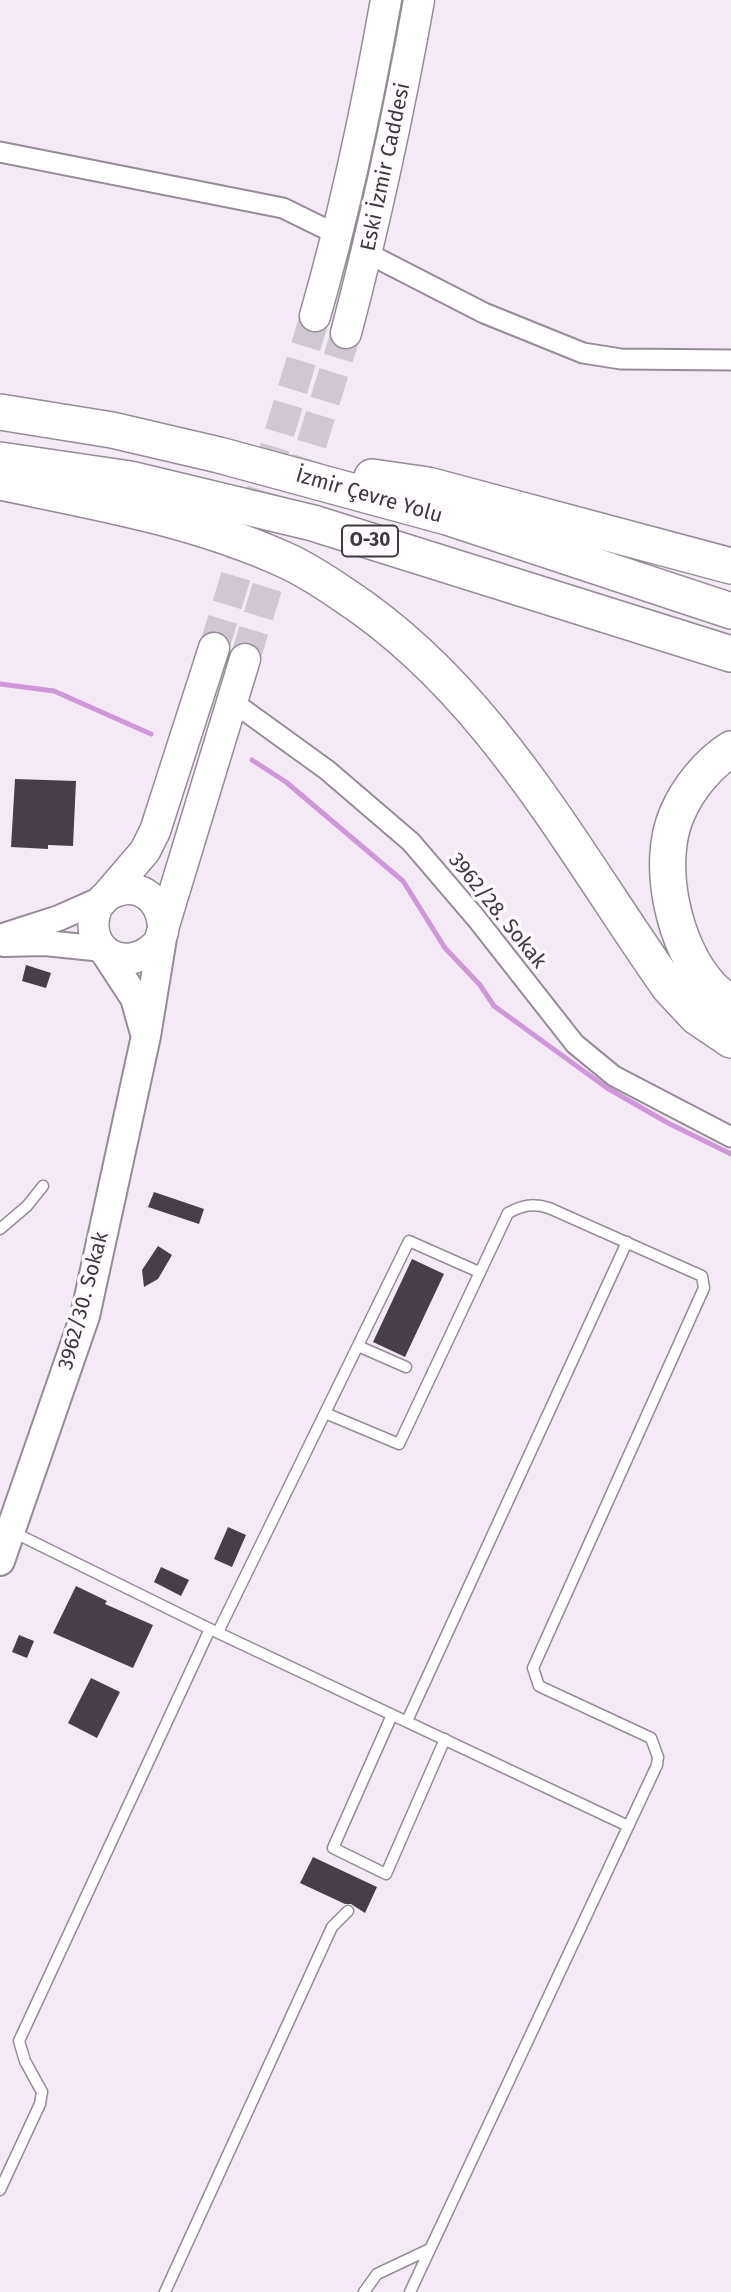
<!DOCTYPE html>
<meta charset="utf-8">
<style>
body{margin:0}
canvas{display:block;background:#f4eaf6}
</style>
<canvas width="731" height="2292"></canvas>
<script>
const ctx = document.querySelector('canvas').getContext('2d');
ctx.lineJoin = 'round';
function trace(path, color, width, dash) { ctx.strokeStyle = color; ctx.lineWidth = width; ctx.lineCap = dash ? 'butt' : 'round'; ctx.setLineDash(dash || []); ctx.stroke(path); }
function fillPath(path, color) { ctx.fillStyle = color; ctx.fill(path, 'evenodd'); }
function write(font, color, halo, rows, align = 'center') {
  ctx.font = font + ' "Fira Sans",sans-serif'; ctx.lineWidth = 7; ctx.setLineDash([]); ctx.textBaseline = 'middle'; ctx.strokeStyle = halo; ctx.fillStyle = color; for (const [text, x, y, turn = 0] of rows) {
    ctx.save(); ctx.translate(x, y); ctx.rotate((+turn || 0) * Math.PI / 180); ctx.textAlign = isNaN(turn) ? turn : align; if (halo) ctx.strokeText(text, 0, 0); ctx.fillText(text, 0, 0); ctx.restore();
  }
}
const stream = new Path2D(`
 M0,684L54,691L151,734
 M252,760L286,782L403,881L445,948L480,985L494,1006L607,1088L668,1123L731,1154`);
const building = new Path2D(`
 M15,779L76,781L73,846L48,845V849L11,847Z
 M26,965L51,973L46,988L22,981Z
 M154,1192L204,1209L199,1224L148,1207Z
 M158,1246L172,1255L158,1279L144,1287L142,1270Z
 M412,1259L444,1274L405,1357L373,1342Z
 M228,1527L246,1535L232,1567L214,1559Z
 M161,1567L189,1580L181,1596L154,1582Z
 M76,1586L107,1601L105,1604L153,1625L133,1668L53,1633Z
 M19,1635L34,1641L27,1658L12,1652Z
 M91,1678L120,1692L97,1738L68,1723Z
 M313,1857L377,1887L365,1913L351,1904H345L300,1883Z`);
const primaryTunnel = new Path2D(`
 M214,648L315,316
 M245,659L346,333`);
const service = new Path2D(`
 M0,1229L27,1206L43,1186
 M358,1346L406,1367
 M325,1413L399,1444L508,1213C523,1205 533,1203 549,1208L702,1276L704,1288L533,1668L539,1686L651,1738L658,1757L657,1765L410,2292
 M11,1531L210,1629L628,1826
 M218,1632L409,1241L479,1272
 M392,1715L333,1848L386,1874L445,1739
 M407,1721L627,1242
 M0,2190L40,2104L42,2092L25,2061L19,2041L210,1629
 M165,2292L332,1927L348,1911
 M364,2292L377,2274L430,2249`);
const minor = new Path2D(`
 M0,152L283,208L338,235
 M367,253L484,313L583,353L621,359L731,360
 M233,702L327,770L411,842L476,918L575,1044L614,1076L731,1137`);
const tertiary = new Path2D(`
 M0,937L59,918L104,898
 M4,944L45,943L103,949`);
const secondary = new Path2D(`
 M103,949L135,998L144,1030
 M0,1561L85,1316L146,1036L163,932`);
const primary = new Path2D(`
 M315,316C345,212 367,107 386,0
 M346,333C375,223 399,112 419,0
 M214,648L155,831L145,851L97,907C80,951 128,978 159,942L245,659
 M104,898C134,877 164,896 163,932`);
const motorway = new Path2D(`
 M0,412L112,430L219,455L447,517L731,611
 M0,460L130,479L313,523L731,654
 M372,477L428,485L731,566
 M0,482C96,502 195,519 285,560C305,569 325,582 344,595C489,690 571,848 669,987L697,1017L731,1040
 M731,749C708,764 688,788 677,814C655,864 674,947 710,986C716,993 724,998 731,1004`);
const shields = [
 [370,541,56]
];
const shieldNames = [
 ["O-30",370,541]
];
const streetNames = [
 ["Eski İzmir Caddesi",386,167,-78],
 ["İzmir Çevre Yolu",369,496,16],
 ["3962/28. Sokak",497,911,51],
 ["3962/30. Sokak",84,1301,-75]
];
trace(stream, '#ce98d8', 5);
fillPath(building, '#473f48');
trace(primaryTunnel, '#cfc7d1', 30, [30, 15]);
trace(service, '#958c97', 13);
trace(minor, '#958c97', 23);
trace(tertiary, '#958c97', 28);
trace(secondary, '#958c97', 32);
trace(primary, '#958c97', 33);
trace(motorway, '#958c97', 38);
trace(service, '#fff', 10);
trace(minor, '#fff', 19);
trace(tertiary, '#fff', 24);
trace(secondary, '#fff', 28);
trace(primary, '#fff', 30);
trace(motorway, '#fff', 35);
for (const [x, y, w] of shields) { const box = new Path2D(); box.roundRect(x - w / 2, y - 15.5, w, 31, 5); ctx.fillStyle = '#fefafe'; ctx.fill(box); trace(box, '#3d393e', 2); }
write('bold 19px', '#3d393e', null, shieldNames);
write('21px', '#3d393e', '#fefafe', streetNames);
</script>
